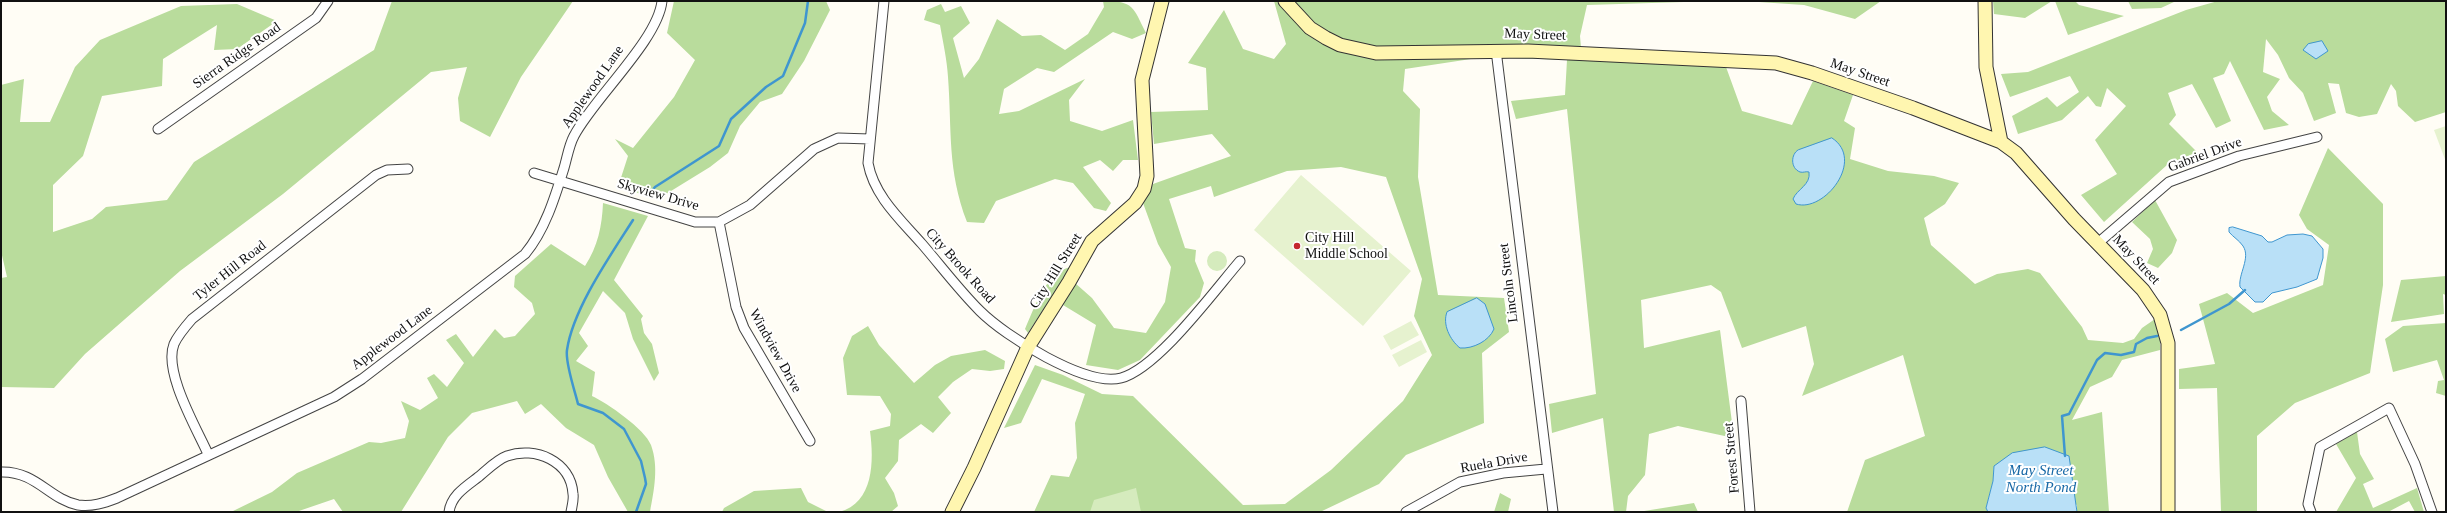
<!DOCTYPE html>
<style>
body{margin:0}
#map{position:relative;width:2447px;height:513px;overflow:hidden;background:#fffdf5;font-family:Georgia,serif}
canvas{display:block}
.frame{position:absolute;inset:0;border:2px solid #111;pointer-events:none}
</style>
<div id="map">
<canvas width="2447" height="513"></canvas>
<div class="frame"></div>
</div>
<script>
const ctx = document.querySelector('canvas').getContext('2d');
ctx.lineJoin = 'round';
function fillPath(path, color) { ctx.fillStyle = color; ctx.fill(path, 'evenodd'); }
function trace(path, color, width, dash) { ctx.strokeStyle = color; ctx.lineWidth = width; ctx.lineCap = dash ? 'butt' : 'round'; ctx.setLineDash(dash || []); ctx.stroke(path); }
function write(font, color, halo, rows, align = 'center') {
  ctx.font = font + ' Georgia,serif'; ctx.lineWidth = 4; ctx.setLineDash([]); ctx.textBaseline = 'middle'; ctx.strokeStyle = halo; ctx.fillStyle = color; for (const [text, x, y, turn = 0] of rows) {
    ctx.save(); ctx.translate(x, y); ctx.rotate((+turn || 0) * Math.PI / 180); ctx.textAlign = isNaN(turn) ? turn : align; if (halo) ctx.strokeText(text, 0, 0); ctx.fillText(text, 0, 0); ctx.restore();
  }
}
const green = new Path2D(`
 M1207 261a10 10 0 1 1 20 0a10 10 0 1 1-20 0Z
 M1106,482L1140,489L1146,512H1062Z`);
const forest = new Path2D(`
 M392,1H573L521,77L490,137L460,121L458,98L467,67L431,72L283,194L180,271L85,354L54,388L1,387V278L7,277L1,251V85L24,79L20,122H50L75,67L100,40L181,6L237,4L277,21L237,49L214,50L217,25L163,59L162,86L102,96L83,156L53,185V232L92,219L106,207L167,200L194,162L374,50Z
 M674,1H826L830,10L804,61L782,94L760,102L740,126L728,153L710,167L658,199L618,187L628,156L615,139L633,148L674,97L695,60L667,33Z
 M1103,1C1134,1 1133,7 1146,33L1132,39L1113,32L1054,72L1037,68L1004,89L999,114L1019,111L1085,79L1069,100L1070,121L1102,131L1133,120L1138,160H1123L1113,171L1100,160L1083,167L1111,203L1106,211L1094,208L1073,183L1055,179L996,201L984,223L967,222C947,170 952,130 948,77C947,60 943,42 940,25L924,20L927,10L941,4L945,12L961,6L970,23L953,38L964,78L979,59L997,19L1022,36L1041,35L1065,50L1088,34L1104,7Z
 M1274,1H1716L1587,5L1580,36L1582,59L1726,67L1742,111L1792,125L1813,81L1853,95L1844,121L1855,128L1850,159L1888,171L1934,176L1959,183L1945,204L1924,218L1931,245L1975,284L1997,274L2028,269L2040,273L2082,327L2088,340L2123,343L2134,339L2142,328L2155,319L2160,339V350L2122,360L2112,377L2090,387L2072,420L2102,412L2109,512H2077V505L1994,466L1993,481L1986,508L1988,512H1847L1865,460L1925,436L1903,355L1802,396L1814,364L1806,326L1742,348L1721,292L1711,285L1641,300L1644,348L1720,330L1734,438L1678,426L1649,434L1645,475L1628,496L1626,512H1614L1603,418L1552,433L1549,404L1596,394L1567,109L1516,119L1511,101L1565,95L1567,60L1484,57L1405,69L1403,91L1420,109L1418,177L1438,295L1504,298L1509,332L1482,353L1484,423L1406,455L1379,484L1320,512H1141L1136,488L1094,500L1090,512H1034L1051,475L1069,477L1077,458L1075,423L1085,394L1042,379L1021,423L1004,428L1035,365L1063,375L1102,394L1133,396L1243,505L1285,504L1331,470L1403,401L1432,355L1414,316L1422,279L1386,177L1341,167L1287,171L1214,197L1211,186L1169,199L1185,248L1196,250L1195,261L1204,283L1200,297L1140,360L1118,370L1086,365L1096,325L1063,305L1075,283L1092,298L1114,328L1146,333L1165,302L1171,267L1158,244L1143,203L1153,184L1231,156L1212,134L1154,144L1151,112L1208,110L1206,68L1188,63L1224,10L1243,49L1274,59L1286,44Z
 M1744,1H1881L1855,19L1804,5Z
 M1993,1H2052L2025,18L1994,14Z
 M2055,1H2075L2079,5L2124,16L2068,35Z
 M2128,1H2176L2161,8L2132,9Z
 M2218,1H2446V112L2415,122L2398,106L2396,91L2391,84L2377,114L2359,117L2346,113L2339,84L2328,83L2336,113L2314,121L2303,93L2289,78L2278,55L2266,39L2263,72L2280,79L2267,97L2272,111L2289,125L2264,130L2230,61L2224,74L2213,78L2231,121L2216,128L2192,84L2168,93L2176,115L2169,124L2197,152L2167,165L2104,222L2081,195L2117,174L2095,140L2126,106L2107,88L2101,107L2096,106L2088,96L2062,120L2018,134L2012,116L2047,97L2057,107L2079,92L2070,76L2010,97L2001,74L2028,72L2186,10Z
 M2328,148L2383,204V285L2370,373L2295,403L2257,436V512H2221L2217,388L2179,389V369L2215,364L2199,304L2227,293L2253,313L2323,285L2329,245L2307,229L2299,215Z
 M2155,200L2177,240L2172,253L2158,268L2147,263L2153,249L2150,239L2132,222Z
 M603,203L648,216L614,280L643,316L641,319L644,333L652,344L659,373L654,381L633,339L625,313L603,291L579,333L588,346L576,361L595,372L592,396C607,403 645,429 651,445C659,467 654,490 650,512H628L608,477L594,445L566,428L541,404L525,414L517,401L472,413L448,437L401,512H343L334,499L296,512H231L272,492L297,473L369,442L381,443L405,438L409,421L401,401L420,410L438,398L427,378L434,374L447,387L464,363L446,340L456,334L473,357L495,329L504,338L515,336L535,314L532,303L514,287L515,276L551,244L585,266C598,246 602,226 603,203Z
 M1071,267L1028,333L1025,329C1034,309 1046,271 1071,267Z
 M2446,276V295L2443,294L2444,314L2391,322L2401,280Z
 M2446,323V396L2436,393L2438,381L2444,380L2437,360L2393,372L2385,339L2403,326Z
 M868,326L879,345L914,383L935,365L951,356L985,350L1005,361L1004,369L990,371L972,369L953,382L938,397L951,413L933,433L921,424L899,440L898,461L885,478L894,493L898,506L891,512H839C874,503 874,461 870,431L890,426L891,414L880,396L847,395L843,358L852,336Z
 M2357,432L2360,454L2374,479L2363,484L2373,508L2417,488L2424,512H2415L2409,501L2388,512H2336L2356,478L2336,444Z
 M801,488L808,502L828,512H722L724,508L754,491Z
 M1500,493L1511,499L1508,512H1494Z
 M1694,503L1698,512H1638Z`);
const pitch = new Path2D(`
 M2446,126V162L2434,130Z
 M1301,175L1411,271L1363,326L1254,230Z
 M1411,321L1419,335L1391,350L1383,336Z
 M1421,340L1427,352L1399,367L1392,355Z`);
const water = new Path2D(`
 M2322,41L2328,51L2316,59L2303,50L2308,44Z
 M1832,138C1866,160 1824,213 1796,204L1793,199C1797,189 1811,185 1809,172C1806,171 1803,173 1800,172C1790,168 1791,154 1798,150Z
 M2233,227L2262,236L2268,242H2272L2287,235L2303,234L2312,236L2323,249V258L2317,279L2297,287L2272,293L2263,302H2255L2240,287C2238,274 2251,258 2243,246C2239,240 2233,237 2229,232V228Z
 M1477,298L1485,304L1494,329C1489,341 1473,349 1460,348C1450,340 1442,324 1447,312Z
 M2045,447L2069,456L2077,512H1988L1986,508L1993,481L1994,466L2012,453Z`);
const stream = new Path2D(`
 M650,193L655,187L719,146L731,119L766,87L783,76L805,23L808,1
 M633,220C610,256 573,309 567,350C565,363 575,391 578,404L603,413L624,429L641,461L645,478L646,484L636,512
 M2181,330L2229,304L2245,290
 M2065,456L2062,416L2069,414L2097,360L2105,353L2121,355L2134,352L2136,344L2147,338L2157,336`);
const street = new Path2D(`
 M884,1L868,163C874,196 901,220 922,244C941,266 959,290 980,311C1005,336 1085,387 1121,378C1158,368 1214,291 1240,261
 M1496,50L1553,512
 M158,129L316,18L328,1
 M534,173L695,222H719L750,205L814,149L838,138L870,139
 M719,222L736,307L744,328L810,441
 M2098,243L2169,182L2239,156L2317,137
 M1741,401L1750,512
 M208,454C197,429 163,372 174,344C178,335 185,327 192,319L376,175L387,170L408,169
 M1,472C36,471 49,499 78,505C92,507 104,503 117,498L334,397L362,379L525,254C545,230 555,197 564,168C567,158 569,145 574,136C593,99 658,40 662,1
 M449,512C451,496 465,487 477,478C486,471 496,460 507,456C535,446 571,461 573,494C574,499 572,506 571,512
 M1406,512L1460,482L1503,473L1546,469
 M2311,512L2308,504L2320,447L2389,408L2415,464L2432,512`);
const secondary = new Path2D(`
 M1285,1L1310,28L1326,38L1340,45L1376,53L1528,51L1776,63L1812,73L1913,108L2001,142L2016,153L2074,219L2143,290L2160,315L2168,343V512
 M1985,1L1986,67L2001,142
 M952,512L974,468L1028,347L1069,282L1092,241L1135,203L1144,189L1147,176L1142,80L1162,1`);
const markers = [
 [1297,246,4,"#c4262e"]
];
const streetNames = [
 ["May Street",1535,35,2],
 ["Sierra Ridge Road",237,56,-35],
 ["May Street",1860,73,19],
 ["Applewood Lane",593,87,-55],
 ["Gabriel Drive",2205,155,-20],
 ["Skyview Drive",658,195,16],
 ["May Street",2136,260,47],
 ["City Brook Road",960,266,48],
 ["Tyler Hill Road",230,271,-38],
 ["City Hill Street",1056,271,-58],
 ["Lincoln Street",1509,283,-97],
 ["Applewood Lane",392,338,-37],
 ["Windview Drive",775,351,61],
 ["Forest Street",1732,458,-95],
 ["Ruela Drive",1494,463,-10]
];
const poiNames = [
 ["City Hill",1305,238],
 ["Middle School",1305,254]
];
const waterNames = [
 ["May Street",2041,471],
 ["North Pond",2041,488]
];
fillPath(green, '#d5ebbd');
fillPath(forest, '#b9dc9c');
fillPath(pitch, '#e6f2cf');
fillPath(water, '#b9e0f7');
trace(water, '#3f96cf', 1);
trace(stream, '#3f96cf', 2.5);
trace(street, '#444', 11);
trace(secondary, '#333', 15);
trace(street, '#fff', 9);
trace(secondary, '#fff6b0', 13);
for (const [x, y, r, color] of markers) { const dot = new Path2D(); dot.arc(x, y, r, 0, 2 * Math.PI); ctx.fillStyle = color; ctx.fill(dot); trace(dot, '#fff', 1.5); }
write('14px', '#111', '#fff', streetNames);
write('14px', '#111', '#fff', poiNames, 'left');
write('italic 15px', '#1768a6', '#fff', waterNames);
</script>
